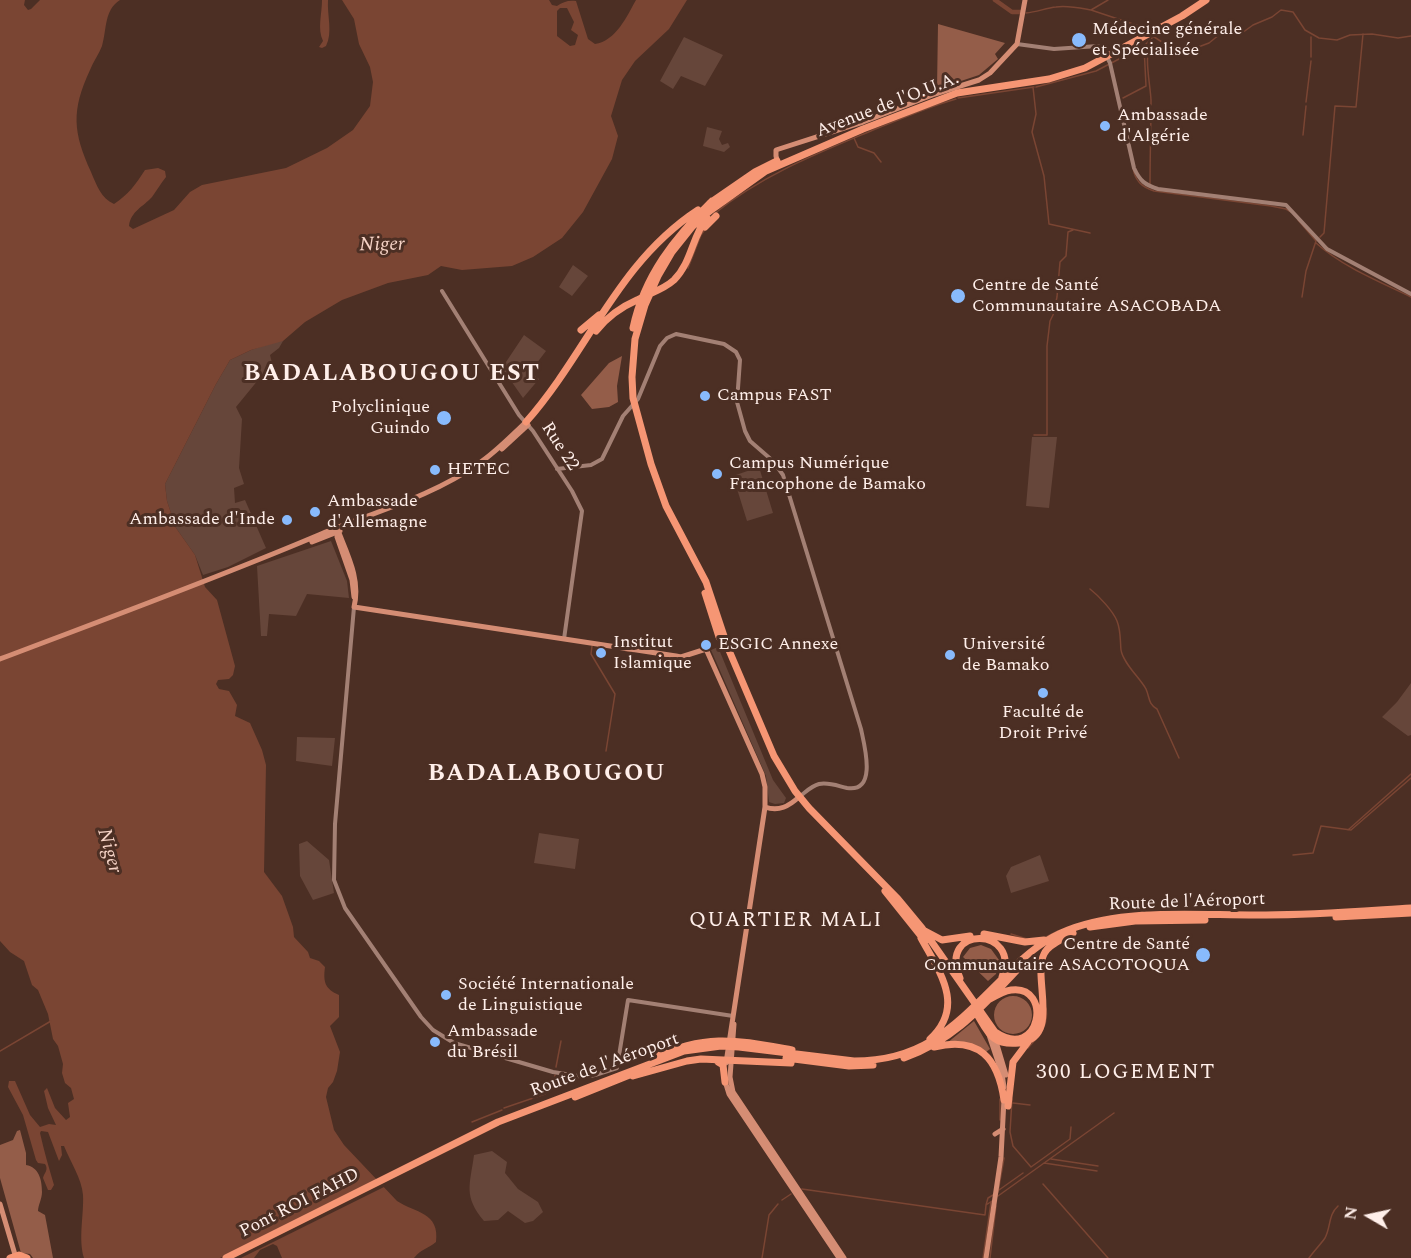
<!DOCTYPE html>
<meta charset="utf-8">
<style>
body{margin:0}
#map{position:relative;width:1411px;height:1258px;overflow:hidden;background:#4c2f24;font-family:Spectral,serif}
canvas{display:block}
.north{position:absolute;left:1339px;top:1186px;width:60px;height:60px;-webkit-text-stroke:4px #4c2f24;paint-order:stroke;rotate:279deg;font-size:16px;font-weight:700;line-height:24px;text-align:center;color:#ffefea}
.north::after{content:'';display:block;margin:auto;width:21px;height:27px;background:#ffefea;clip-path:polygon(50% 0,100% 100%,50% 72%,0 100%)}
</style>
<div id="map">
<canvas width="1411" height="1258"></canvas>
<div class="north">N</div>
</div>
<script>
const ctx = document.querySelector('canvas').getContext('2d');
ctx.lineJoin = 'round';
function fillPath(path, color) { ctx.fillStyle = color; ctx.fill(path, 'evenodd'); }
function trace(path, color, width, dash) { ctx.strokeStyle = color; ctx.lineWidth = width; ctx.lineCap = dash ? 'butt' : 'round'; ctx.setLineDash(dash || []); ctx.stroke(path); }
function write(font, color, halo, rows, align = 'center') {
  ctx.font = font + ' Spectral,serif'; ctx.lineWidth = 6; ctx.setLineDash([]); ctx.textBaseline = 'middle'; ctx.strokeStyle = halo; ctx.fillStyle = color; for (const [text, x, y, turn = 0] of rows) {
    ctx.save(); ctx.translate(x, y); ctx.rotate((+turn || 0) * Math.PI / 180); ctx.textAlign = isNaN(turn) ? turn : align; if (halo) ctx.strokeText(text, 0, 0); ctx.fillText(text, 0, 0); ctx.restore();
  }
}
const green = new Path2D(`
 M684,37L723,55L705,86L681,76L673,89L660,81Z
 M707,127L722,131L719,139L722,145L728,143L730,147L724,152L703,146Z
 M573,265L588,276L572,296L559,287Z
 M524,335L546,351L530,372L539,379L523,398L502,368Z
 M277,341H283L279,348L270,355L272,363L236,407L242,419L239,468L244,484L234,488L235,503L245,500L266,548L228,567L203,575L195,555L176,528L167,501L165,484L216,384L230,360L251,350Z
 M1032,437H1057L1049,508L1026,506Z
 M759,467L773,513L747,521L733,476Z
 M331,541L347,581L349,598L307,594L296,616L269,614L267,636H261L257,566Z
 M718,647L773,780L786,798L784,803L775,804L769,802L766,776L711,650Z
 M1411,683V735L1408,736L1382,717L1397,702Z
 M297,737L335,738L332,766L296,761Z
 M539,833L579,839L575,869L534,863Z
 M307,841L329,860L334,893L313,900L300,876L299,844Z
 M1040,855L1049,881L1011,893L1006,876L1011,867Z
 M492,1151L507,1162L505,1173L518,1189L538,1202L543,1212L533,1221L525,1223L508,1211L498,1220L484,1221C463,1196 470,1185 474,1155Z`);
const forest = new Path2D(`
 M938,24L1005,43L995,54L998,59L979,75L937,89Z
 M622,356L617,386L618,402L609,407L592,409L581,395L609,363Z
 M981,945L991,949L999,960L996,974L988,981L963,957L970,948Z
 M994 1015a19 19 0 1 1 38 0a19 19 0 1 1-38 0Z
 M974,1021L990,1049L986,1052L947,1043Z
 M20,1130L26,1153V1165C39,1167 42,1180 42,1192C42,1199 38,1205 38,1211L45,1215L53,1258H33L30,1254L21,1253L0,1178V1145L13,1140L17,1131Z`);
const water = new Path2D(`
 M0,0H25L24,5L28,10L31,9L40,0H120C104,10 107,29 102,46C99,54 93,62 90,70C71,111 73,132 91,172C97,186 101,198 114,204C128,195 136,184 145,170L158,168L165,171L166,177C161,183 157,190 152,197C143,207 131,211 129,226L133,229L174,210L190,192L202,185L286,168L327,148L353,130L370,106L373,82L370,67L359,44L354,19L342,0H549L552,5L557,6C563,2 568,0 576,1L588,39L595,44C616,41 627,16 636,0H687L669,29L635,61L622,80L611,116L618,136L612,159L583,212L562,238L533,257L512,266L462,270L441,266L428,275L388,283L342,300L305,322L283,341L251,350L230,360L216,384L165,484L167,501L176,528L195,555L205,587L217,600L235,666L233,675L229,679L218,680L216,684L219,689L229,691L237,705L235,716L250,723L262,750L266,765L264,872L282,896L293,927L294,937L308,952L310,958L319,961L325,967C323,982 325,989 339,995V1017L330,1026L340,1052L337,1071L333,1082L328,1088L326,1097L334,1130L344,1145L397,1201C415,1213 440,1212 436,1242C428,1249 422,1248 414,1258H282L277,1246L273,1244L260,1250L254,1258H84C78,1239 84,1215 83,1195C82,1179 70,1161 64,1146H61L62,1155L59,1161L48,1132L41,1131L40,1133C44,1151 49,1168 54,1185L51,1190H48L43,1178C44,1173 49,1170 45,1164L38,1163L36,1160L23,1115L8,1087L9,1081H15L30,1115L40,1127L49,1124L56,1125L48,1108L44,1091L47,1088L55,1108L66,1120L70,1117L68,1103L74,1099L71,1088L65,1083L62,1073L63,1064L58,1046L53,1039L48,1014L38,990L32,985L24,961L10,952L0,941ZM560,8H567L574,22L571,30L578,35L575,45L570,46L557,36V11Z
 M322,0H328C327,16 333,32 326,46L322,48L319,47L323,41C317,29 322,14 322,0Z`);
const pier = new Path2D(`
 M380,1178L386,1186L241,1258H220Z`);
const stream = new Path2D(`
 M1091,10L1139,26L1147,32
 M1026,13C1037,12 1046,8 1056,7C1067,5 1080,8 1091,10L1108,0
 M1151,35L1173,49L1201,46L1209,43L1219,35L1242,33L1253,25L1272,17L1281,10L1293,12L1305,30L1319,38L1337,40L1350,35L1372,34L1398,38L1411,36
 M1311,37V57
 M1033,87L1036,114L1032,132L1044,176L1049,224L1090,233
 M1036,87L1096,71L1144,46
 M958,98L1034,87
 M1123,98L1146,86L1144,46L1150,40
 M1306,102L1311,61
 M1303,135L1306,106
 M854,138L858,147L874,153L881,162
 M1133,168C1135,181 1142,187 1154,191L1271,206L1286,209L1291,212
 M1150,186C1150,157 1151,128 1151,100C1150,81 1143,55 1152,38
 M714,214C763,174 821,152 878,128C904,118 930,106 956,99
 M1298,220L1316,241L1306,271L1302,297
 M1320,237L1324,233L1335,106L1356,107L1363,34
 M1316,243C1343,267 1378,281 1411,297
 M688,268L701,235L706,228
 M1034,435H1047V346L1050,321L1053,315L1057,297L1060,262L1066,256L1068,232L1073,230
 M1090,589C1099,596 1113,611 1117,621C1121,631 1120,640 1121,650C1123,663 1140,678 1146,689C1150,698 1148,704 1157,709L1179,758
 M592,646L591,654L615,694L606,751
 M626,651L633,652
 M1348,830L1411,774
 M1293,855L1313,853L1321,826L1351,830L1411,778
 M1011,934L1027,939
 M1046,937L1058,931
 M1028,1048C1039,1036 1049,1026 1046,1008
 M0,1051L51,1021
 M556,1067L561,1041
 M1012,1099L1010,1132L1013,1146L1031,1167L1070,1139L1071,1127
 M1013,1103L1030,1105
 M504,1108L545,1094L553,1083L555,1075
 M1000,1120V1099
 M472,1122L502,1110
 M1051,1159L1098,1166
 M1044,1163L1097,1171
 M1043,1184L1108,1258
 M802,1189L985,1215L986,1205L992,1201
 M999,1190L1023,1173
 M998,1192L1004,1158
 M998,1196L1114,1113
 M782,1200L791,1194
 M986,1205L988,1198L993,1195
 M762,1258L769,1215L778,1204
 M983,1258L991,1202
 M990,1258L996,1206
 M1309,1258C1314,1251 1320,1245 1325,1238C1331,1227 1328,1215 1338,1206`);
const river = new Path2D(`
 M995,0L1012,12H1020`);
const minor = new Path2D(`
 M1017,44L1054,49L1098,46L1105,53L1110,63L1134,168C1140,181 1145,185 1158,189L1286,205L1327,249L1411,294
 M442,291L519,415L533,431L572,491L582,511L564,639
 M557,469L591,465L602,459L623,416L638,399L660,346L667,338L676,334L724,344L736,352L740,360L737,402L745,431L750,441L773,461L783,475L861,729C864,744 878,793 847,788C838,786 829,782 819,784C811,786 806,792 799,797
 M354,607L335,824L334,880L345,908L421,1017L433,1030L454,1043L553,1072L584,1077L595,1075L617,1068L628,1000L733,1016`);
const major = new Path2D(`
 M778,163L776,156V150L779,149L863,122L935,94L979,80L990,73L1017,44L1025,0
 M502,449L528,425
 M337,528C347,554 361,579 354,607L676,656L681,657L706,649L762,774L765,787V807L726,1063
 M337,537L352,580L354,597
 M312,542L340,531
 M0,659C108,618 215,579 321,534C374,512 431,497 478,464C496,452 510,437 526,422
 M765,807C779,812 789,806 799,797
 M734,1024L730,1077L733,1092L844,1258
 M989,1035L1002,1074L1004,1087
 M995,1038L1006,1075
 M725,1081L729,1094L839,1258
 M995,1134L1003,1129
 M0,1204L16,1258
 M986,1258L1001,1157L1004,1099`);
const highway = new Path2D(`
 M710,203L755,172L777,161
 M705,227L716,216
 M633,328C644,276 675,237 712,201
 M581,330L599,315
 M596,331C607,317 621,307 637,300C650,293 663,290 674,280C692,262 692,236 707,218
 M526,422C588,352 617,263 698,210
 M705,593L719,637
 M885,891L925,941
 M1336,917L1411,913
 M1090,927L1135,921L1205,920
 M925,931L942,940L970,936
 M984,934L1025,942L1044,940
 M921,938C939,971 966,1006 930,1039
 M960,978C937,924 1022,927 1002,977
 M990,999C997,995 1004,991 1011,990C1053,984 1041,1063 995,1032L922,928L898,899L809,808L795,791L774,756L728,648L706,582L666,506L651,464L633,398L632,377L635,339L645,305L658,276L672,252L692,227L710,211L766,171L863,129L957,93L1049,79L1085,68L1182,16L1206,0
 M975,1011C988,1031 990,1046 1019,1043C1062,1038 1032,978 1044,954C1048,944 1064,939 1073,933
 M934,1047C979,1036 998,1058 1004,1100
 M653,1058C707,1033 736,1040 792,1050
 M786,1058L849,1066L873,1065
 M904,1058C954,1040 981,1008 1017,970
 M718,1062L723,1065L725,1082
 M633,1076L687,1061L701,1059L791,1063
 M575,1097L637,1072
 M1008,1106L1013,1062L1028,1042
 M10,1258L19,1255L27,1258
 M226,1258L498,1122L684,1051L721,1046L739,1047L854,1061C927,1061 958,1022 1006,975C1024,956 1044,939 1068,930C1129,907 1202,916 1266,915C1314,915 1363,911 1411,908`);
const markers = [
 [1079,40,8,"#88bafc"],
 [1105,126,6,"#88bafc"],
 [958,296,8,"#88bafc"],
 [705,396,6,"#88bafc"],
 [444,418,8,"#88bafc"],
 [435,470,6,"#88bafc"],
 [717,474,6,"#88bafc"],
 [315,512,6,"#88bafc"],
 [287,520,6,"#88bafc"],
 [706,645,6,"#88bafc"],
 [601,653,6,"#88bafc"],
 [950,655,6,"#88bafc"],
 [1043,693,6,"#88bafc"],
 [1203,955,8,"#88bafc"],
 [446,995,6,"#88bafc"],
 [435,1042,6,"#88bafc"]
];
const poiNames = [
 ["Médecine générale",1092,30],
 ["et Spécialisée",1092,51],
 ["Ambassade",1117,116],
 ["d'Algérie",1117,137],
 ["Centre de Santé",972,286],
 ["Communautaire ASACOBADA",972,307],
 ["Campus FAST",717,396],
 ["Polyclinique",430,408,"right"],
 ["Guindo",430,429,"right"],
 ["Campus Numérique",729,464],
 ["Francophone de Bamako",729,485],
 ["HETEC",447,470],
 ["Ambassade",327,502],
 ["d'Allemagne",327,523],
 ["Ambassade d'Inde",275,520,"right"],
 ["Institut",613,643],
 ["Islamique",613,664],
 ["ESGIC Annexe",718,645],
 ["Université",962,645],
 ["de Bamako",962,666],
 ["Faculté de",1043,713,"center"],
 ["Droit Privé",1043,734,"center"],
 ["Centre de Santé",1190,945,"right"],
 ["Communautaire ASACOTOQUA",1190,966,"right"],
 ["Société Internationale",458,985],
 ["de Linguistique",458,1006],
 ["Ambassade",447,1032],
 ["du Brésil",447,1053]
];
const streetNames = [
 ["Avenue de l'O.U.A.",888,106,-21],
 ["Rue 22",559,447,57],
 ["Route de l'Aéroport",1187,903,-2],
 ["Route de l'Aéroport",605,1066,-20],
 ["Pont ROI FAHD",300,1204,-27]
];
const waterNames = [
 ["Niger",382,246,-1],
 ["Niger",108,851,74]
];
const quarterNames = [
 ["QUARTIER MALI",786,922],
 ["300 LOGEMENT",1126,1074]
];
const districtNames = [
 ["BADALABOUGOU EST",392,375],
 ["BADALABOUGOU",547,775]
];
fillPath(green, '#66463a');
fillPath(forest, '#945d49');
fillPath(water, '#7a4533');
fillPath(pier, '#4c2f24');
trace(stream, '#7a4533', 1.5);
trace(river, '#7a4533', 4.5);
trace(minor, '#a38074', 4);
trace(major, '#d58d74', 5);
trace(highway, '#f69674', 7);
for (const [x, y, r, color] of markers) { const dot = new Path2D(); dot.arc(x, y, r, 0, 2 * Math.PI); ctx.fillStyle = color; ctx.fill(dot); trace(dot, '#4c2f24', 2); }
write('18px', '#ffefea', '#4c2f24', poiNames, 'left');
write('18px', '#ffefea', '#4c2f24', streetNames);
write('italic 20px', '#f6d3c6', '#4c2f24', waterNames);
ctx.letterSpacing = '1.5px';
write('21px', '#ffefea', '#4c2f24', quarterNames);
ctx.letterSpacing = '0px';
ctx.letterSpacing = '1.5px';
write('bold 24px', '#ffefea', '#4c2f24', districtNames);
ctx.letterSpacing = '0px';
</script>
